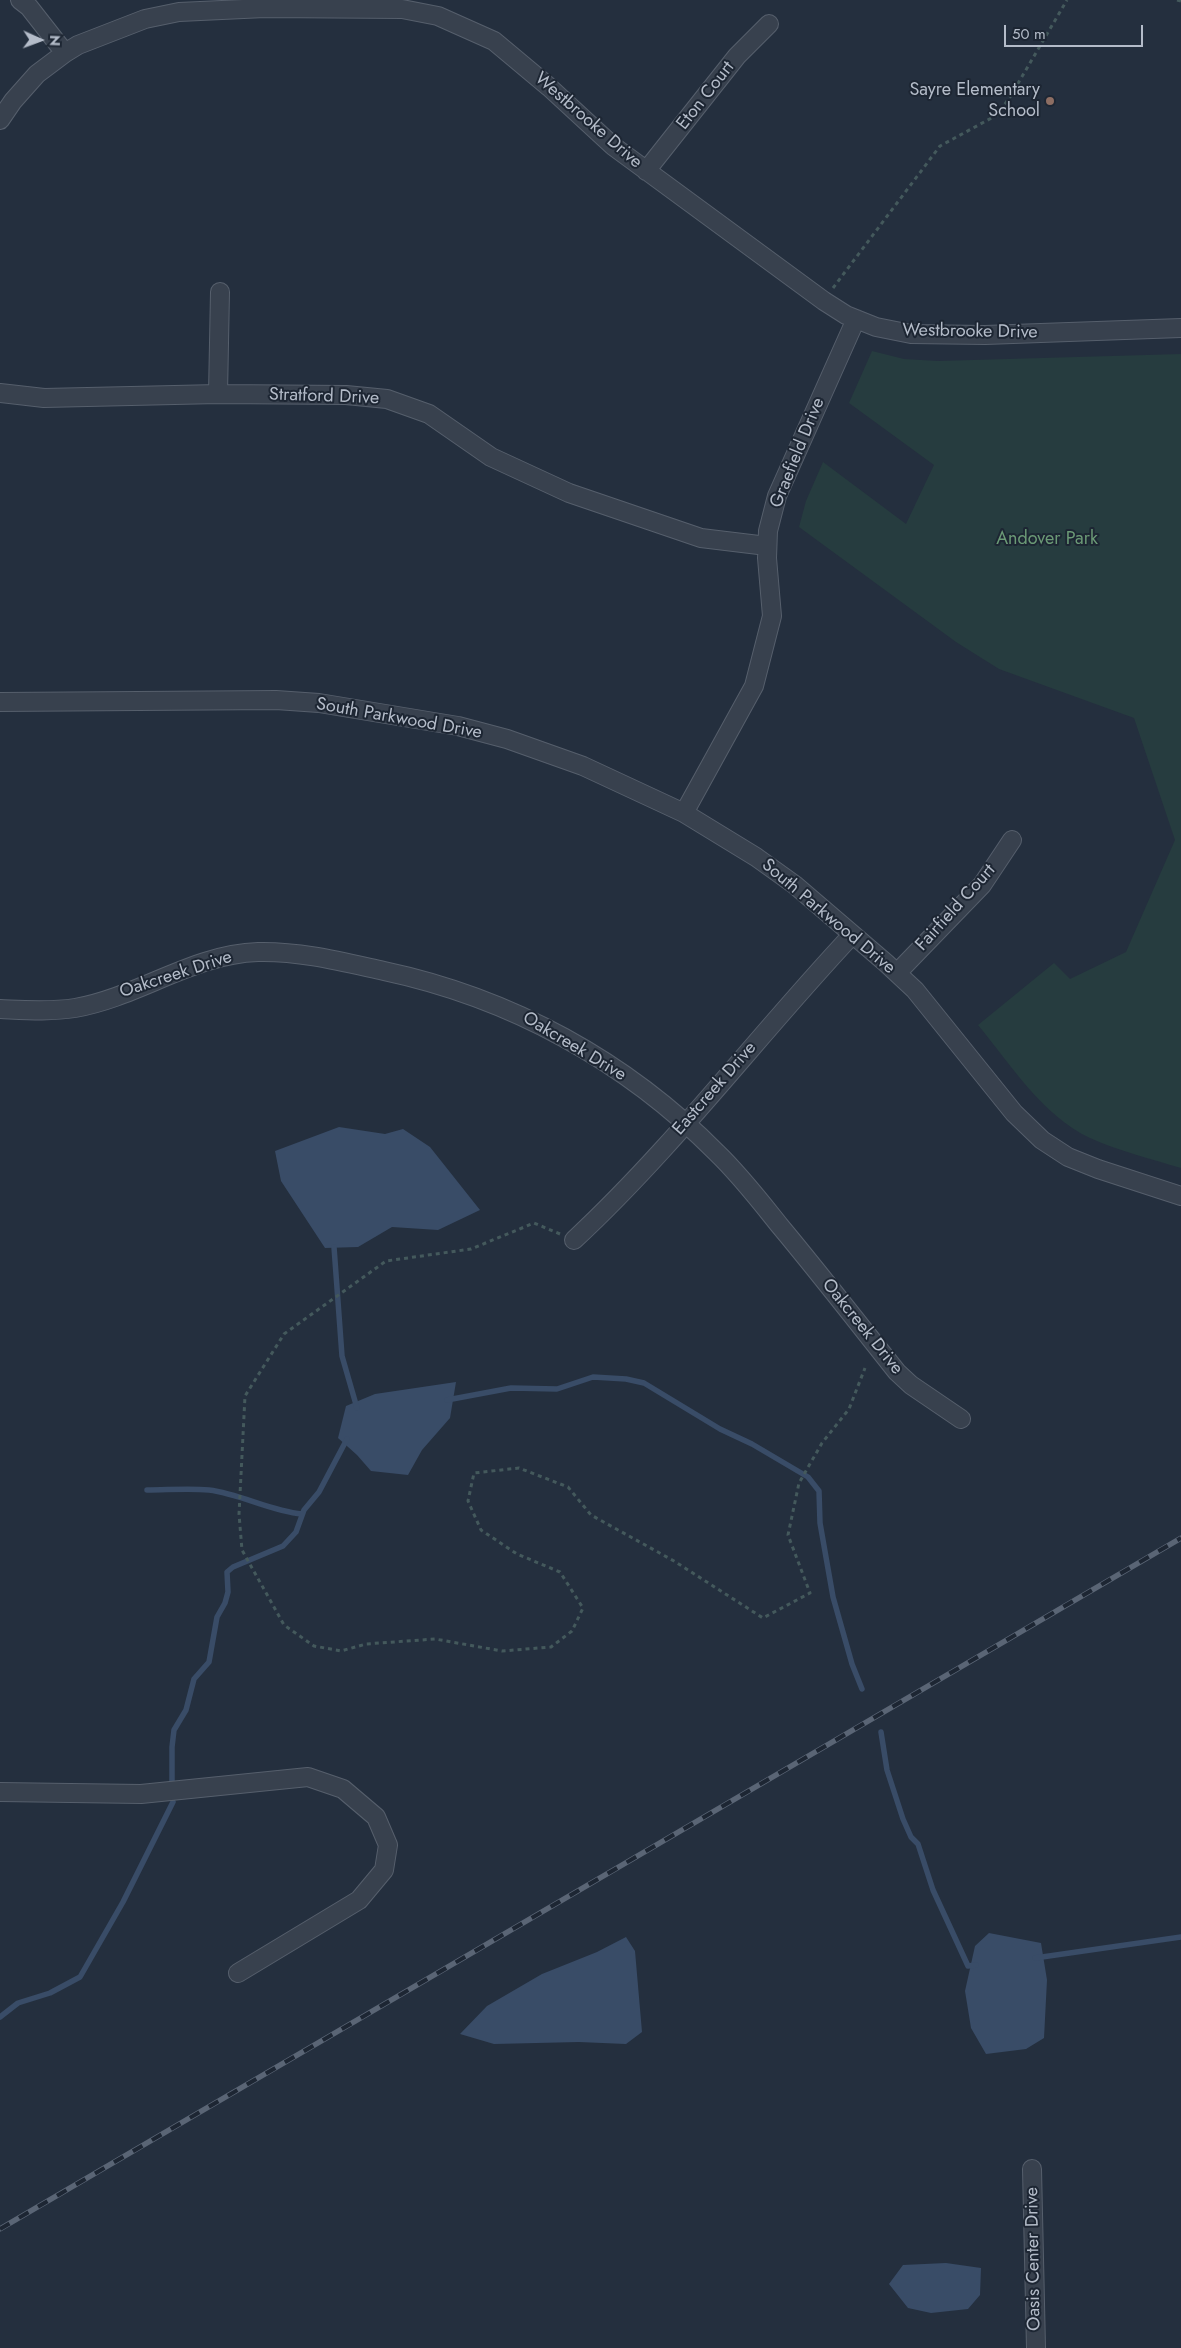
<!DOCTYPE html>
<style>
body{margin:0}
#map{position:relative;width:1181px;height:2348px;overflow:hidden;background:#242f3e;font-family:Jost,sans-serif}
canvas{display:block}
.north{position:absolute;left:15px;top:15px;width:50px;height:50px;-webkit-text-stroke:4px #1d2633;paint-order:stroke;rotate:92deg;font-size:14px;font-weight:700;line-height:20px;text-align:center;color:#b4bcc9}
.north::after{content:'';display:block;margin:auto;width:18px;height:22px;background:#b4bcc9;clip-path:polygon(50% 0,100% 100%,50% 72%,0 100%)}
.scale{position:absolute;left:1004px;top:25px;width:139px;height:22px;box-sizing:border-box;border:2px solid #b4bcc9;border-top:0;padding-left:6px;font-size:15px;line-height:18px;white-space:nowrap;color:#b4bcc9;-webkit-text-stroke:4px #1d2633;paint-order:stroke}
</style>
<div id="map">
<canvas width="1181" height="2348"></canvas>
<div class="north">N</div>
<div class="scale">50 m</div>
</div>
<script>
const ctx = document.querySelector('canvas').getContext('2d');
ctx.lineJoin = 'round';
function fillPath(path, color) { ctx.fillStyle = color; ctx.fill(path, 'evenodd'); }
function trace(path, color, width, dash) { ctx.strokeStyle = color; ctx.lineWidth = width; ctx.lineCap = dash ? 'butt' : 'round'; ctx.setLineDash(dash || []); ctx.stroke(path); }
function write(font, color, halo, rows, align = 'center') {
  ctx.font = font + ' Jost,sans-serif'; ctx.lineWidth = 4; ctx.setLineDash([]); ctx.textBaseline = 'middle'; ctx.strokeStyle = halo; ctx.fillStyle = color; for (const [text, x, y, turn = 0] of rows) {
    ctx.save(); ctx.translate(x, y); ctx.rotate((+turn || 0) * Math.PI / 180); ctx.textAlign = isNaN(turn) ? turn : align; if (halo) ctx.strokeText(text, 0, 0); ctx.fillText(text, 0, 0); ctx.restore();
  }
}
const green = new Path2D(`
 M872,351L904,359L938,361L1181,354V1168C1151,1159 1119,1151 1090,1138C1042,1115 1011,1065 978,1025L1054,963L1070,979L1126,952L1175,840L1134,718L999,669L956,642L799,527L806,501L823,462L906,524L934,465L849,403Z`);
const water = new Path2D(`
 M339,1127L385,1134L403,1129L430,1147L480,1210L438,1230L392,1227L358,1247L325,1248L281,1181L275,1151Z
 M456,1382L450,1418L422,1450L408,1475L371,1471L357,1455L338,1438L346,1406L375,1394Z
 M989,1933L1041,1943L1047,1980L1044,2038L1026,2049L986,2054L971,2028L965,1991L975,1946Z
 M626,1937L635,1951L642,2032L626,2044L579,2042L494,2044L460,2034L487,2006L542,1974L597,1952Z
 M946,2263L981,2268L980,2295L968,2309L931,2313L908,2308L889,2284L903,2265Z`);
const stream = new Path2D(`
 M334,1247L342,1356L357,1408
 M447,1400L511,1388L557,1389L593,1377L626,1379L644,1383L720,1429L752,1444L808,1477L819,1491L820,1523L833,1597L852,1664L862,1689
 M147,1490C167,1490 189,1488 209,1490C241,1494 270,1511 302,1514
 M881,1732L887,1770L903,1819L911,1837L918,1844L933,1890L968,1966L976,1965
 M172,1785V1747L174,1730L186,1710L194,1679L209,1662L217,1617L225,1603L228,1592L227,1572L233,1567L283,1546L296,1532L304,1510L319,1492L347,1439
 M1035,1958L1181,1937
 M0,2017L18,2003L50,1993L80,1977L123,1902L173,1802`);
const path = new Path2D(`
 M1177,0L1181,1
 M833,288L940,146L997,115L1010,97L1067,0
 M560,1234L534,1223L471,1249L386,1261L284,1334L245,1396L239,1514L242,1550L284,1625L314,1646L341,1651L366,1644L435,1639L502,1651L551,1647L572,1631L583,1608L560,1572L517,1554L481,1530L468,1501L474,1473L519,1468L568,1487L591,1515L674,1561L763,1618L810,1593L788,1535L799,1483L822,1443L849,1409L865,1368`);
const minor = new Path2D(`
 M20,0L29,7L65,53
 M0,120L13,101L37,74L65,53L78,45L145,19L179,12L265,8L402,9L438,16L494,41L549,87L613,146L824,301L846,315L876,327L911,334L985,335L1181,328
 M646,171L737,56L769,24
 M0,393L44,398L218,394L346,395L387,399L429,414L491,457L569,493L701,538L767,546
 M218,394L220,292
 M0,702L276,700L319,703L458,726L507,739L583,766L684,813L756,857L795,885L886,963L915,990L1014,1113L1042,1140L1068,1157L1098,1169L1181,1196
 M684,813L754,686L772,616L767,558L768,531L777,496L856,319
 M897,973L982,885L1012,840
 M0,1009C24,1010 50,1012 75,1008C138,997 193,954 258,952C301,951 343,962 384,971C511,998 626,1061 717,1153C740,1175 760,1201 780,1226C820,1274 858,1323 897,1372L911,1385L961,1419
 M574,1240C675,1146 758,1035 852,935
 M0,1792L141,1794L308,1777L343,1789L376,1817L388,1845L384,1870L359,1900L238,1973
 M1032,2169L1036,2348`);
const rail = new Path2D(`
 M0,2229L1181,1538`);
const markers = [
 [1050,101,5,"#8d6e63"]
];
const poiNames = [
 ["Sayre Elementary",1040,91],
 ["School",1040,112]
];
const streetNames = [
 ["Eton Court",706,96,-52],
 ["Westbrooke Drive",588,121,41],
 ["Westbrooke Drive",970,332,1],
 ["Stratford Drive",324,397,2],
 ["Graefield Drive",798,453,-68],
 ["South Parkwood Drive",399,719,10],
 ["Fairfield Court",956,908,-48],
 ["South Parkwood Drive",828,917,40],
 ["Oakcreek Drive",176,975,-18],
 ["Oakcreek Drive",574,1047,31],
 ["Eastcreek Drive",715,1089,-49],
 ["Oakcreek Drive",862,1327,51],
 ["Oasis Center Drive",1034,2259,-91]
];
const parkNames = [
 ["Andover Park",1047,540]
];
fillPath(green, '#263c3f');
fillPath(water, '#394c67');
trace(stream, '#394c67', 5.5);
trace(minor, '#565f6c', 20);
trace(path, '#44595c', 3, [4, 4]);
trace(minor, '#38414e', 18);
trace(rail, '#5a6575', 5.5);
trace(rail, '#1d2633', 4, [11]);
for (const [x, y, r, color] of markers) { const dot = new Path2D(); dot.arc(x, y, r, 0, 2 * Math.PI); ctx.fillStyle = color; ctx.fill(dot); trace(dot, '#1d2633', 2); }
write('18px', '#b4bcc9', '#1d2633', poiNames, 'right');
write('18px', '#b4bcc9', '#1d2633', streetNames);
write('18px', '#6b9a76', '#1d2633', parkNames);
</script>
